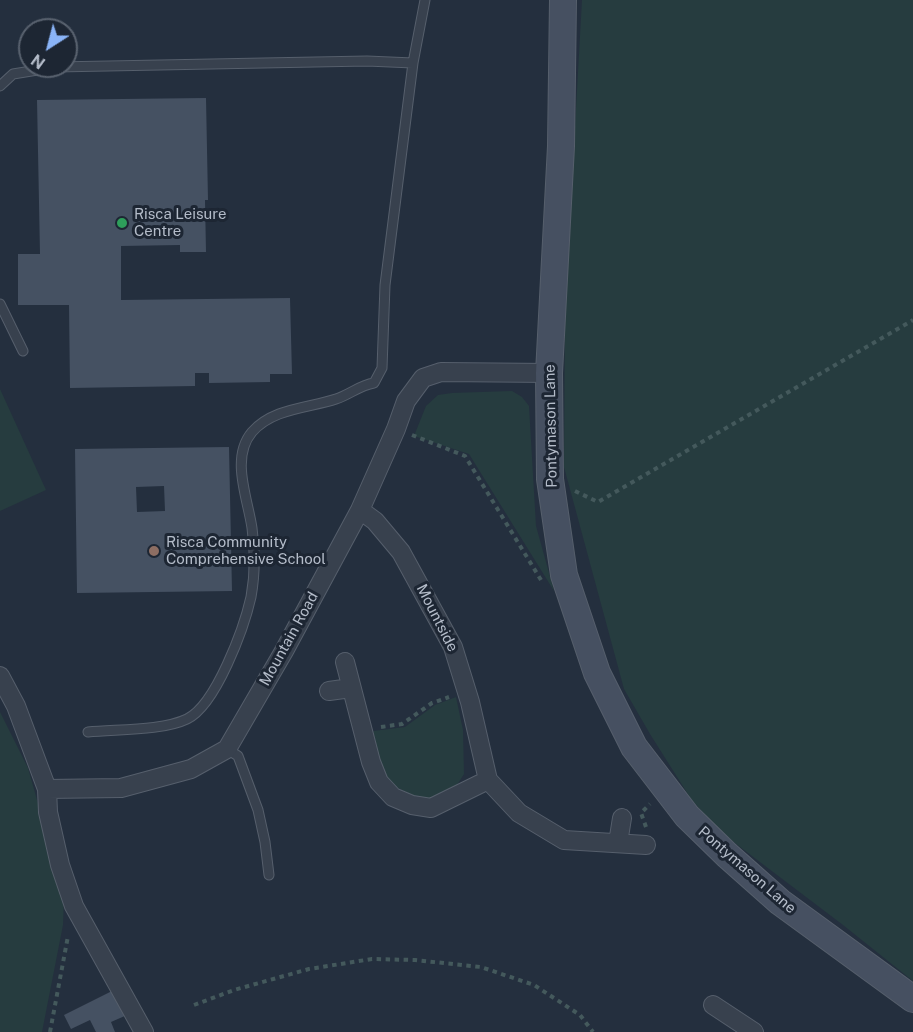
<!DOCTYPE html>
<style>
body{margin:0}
#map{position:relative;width:913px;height:1032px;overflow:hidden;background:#242f3e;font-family:"Public Sans",sans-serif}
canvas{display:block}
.north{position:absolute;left:18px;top:18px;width:60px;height:60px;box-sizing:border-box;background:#1d2633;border:2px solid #59626f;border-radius:50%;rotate:216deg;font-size:16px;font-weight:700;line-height:24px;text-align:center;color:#b4bcc9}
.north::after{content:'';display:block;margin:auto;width:21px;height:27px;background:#8ab4f8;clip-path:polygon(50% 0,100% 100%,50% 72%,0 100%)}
</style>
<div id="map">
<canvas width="913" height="1032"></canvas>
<div class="north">N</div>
</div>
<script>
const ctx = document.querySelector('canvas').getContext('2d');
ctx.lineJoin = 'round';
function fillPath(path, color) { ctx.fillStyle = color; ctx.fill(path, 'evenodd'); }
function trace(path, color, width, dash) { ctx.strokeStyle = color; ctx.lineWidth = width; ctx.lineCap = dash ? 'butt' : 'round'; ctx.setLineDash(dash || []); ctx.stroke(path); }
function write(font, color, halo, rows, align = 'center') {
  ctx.font = font + ' "Public Sans",sans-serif'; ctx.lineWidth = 6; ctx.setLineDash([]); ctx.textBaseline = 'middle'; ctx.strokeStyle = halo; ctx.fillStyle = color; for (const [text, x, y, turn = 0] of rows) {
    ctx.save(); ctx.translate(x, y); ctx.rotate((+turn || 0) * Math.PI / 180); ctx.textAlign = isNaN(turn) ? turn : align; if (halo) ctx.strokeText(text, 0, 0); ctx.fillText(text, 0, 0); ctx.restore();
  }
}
const green = new Path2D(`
 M582,0H913V981L843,925L719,831L691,799L650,734L624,689L564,467L565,307Z
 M0,389L46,490L0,511Z
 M512,391L522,397L529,406L536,526L554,591L469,454L414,436L426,406L438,395L452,393Z
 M456,697L463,730L464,774L457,785L433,799L418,798L392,785L383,773L373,731L405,727L435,705Z
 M0,712L28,768L64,895L63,925L42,1032H0Z`);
const building = new Path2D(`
 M206,98L208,200H205L206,252H180V245L121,246V300L290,298L292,374H270V382L209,383V373H195V386L70,388L69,305H18V254H40L37,100Z
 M229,447L232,591L77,593L75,449ZM164,486L165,511L137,512L136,487Z
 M114,990L127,1015L111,1022L115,1032H96L90,1020L71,1029L64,1015Z`);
const path = new Path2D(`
 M412,435L465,456L541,580
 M575,491L598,502L913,320
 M381,727L402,724L432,703L449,697
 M646,827L641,813L650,804
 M194,1005L234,990L309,969L372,959L415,960L481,967L534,985L580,1015L593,1032
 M50,1032L68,936`);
const lane = new Path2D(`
 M0,86L13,74L56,67L367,61L413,63
 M0,304L23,351
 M88,732C116,729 162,731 187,719C216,705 244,628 251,597C255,575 255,550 252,528C248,499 230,458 252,432C273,408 309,408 336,399C349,395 360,385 374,383L382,368L385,285L413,63L425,0
 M227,749L238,756L258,810L265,842L269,875`);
const street = new Path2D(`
 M360,510L375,521L401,552L453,647L470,702L488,780L519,813L564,840L646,845
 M345,662L371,762L379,782L393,797L412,805L431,808L488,780
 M0,676L16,706L47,789L121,788L191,769L227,749L284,651L360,510L396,429L406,401L423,378L441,372L549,373
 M329,691L351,688
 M47,789L48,812L60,865L74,906L144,1032
 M618,843L622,818
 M713,1005L754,1032`);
const secondary = new Path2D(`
 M563,0L561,146L549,373L550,479L564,575L597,673L634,747L687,816L727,855L780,902L913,999`);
const markers = [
 [122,223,6,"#2e9e5b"],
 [154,551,6,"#8d6e63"]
];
const poiNames = [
 ["Risca Leisure",134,214],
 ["Centre",134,231],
 ["Risca Community",166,542],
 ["Comprehensive School",166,559]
];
const streetNames = [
 ["Pontymason Lane",551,426,-91],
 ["Mountside",437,618,63],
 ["Mountain Road",289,639,-61],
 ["Pontymason Lane",747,870,41]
];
fillPath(green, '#263c3f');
fillPath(building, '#455162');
trace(lane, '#565f6c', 11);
trace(street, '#565f6c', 20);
trace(secondary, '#565f6c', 28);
trace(path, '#44595c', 4, [4.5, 4.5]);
trace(lane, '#38414e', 9);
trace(street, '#38414e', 18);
trace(secondary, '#465061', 26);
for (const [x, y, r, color] of markers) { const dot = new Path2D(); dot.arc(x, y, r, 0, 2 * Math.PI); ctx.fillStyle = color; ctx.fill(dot); trace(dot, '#1d2633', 2); }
write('15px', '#b4bcc9', '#1d2633', poiNames, 'left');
write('15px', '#b4bcc9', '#1d2633', streetNames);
</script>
